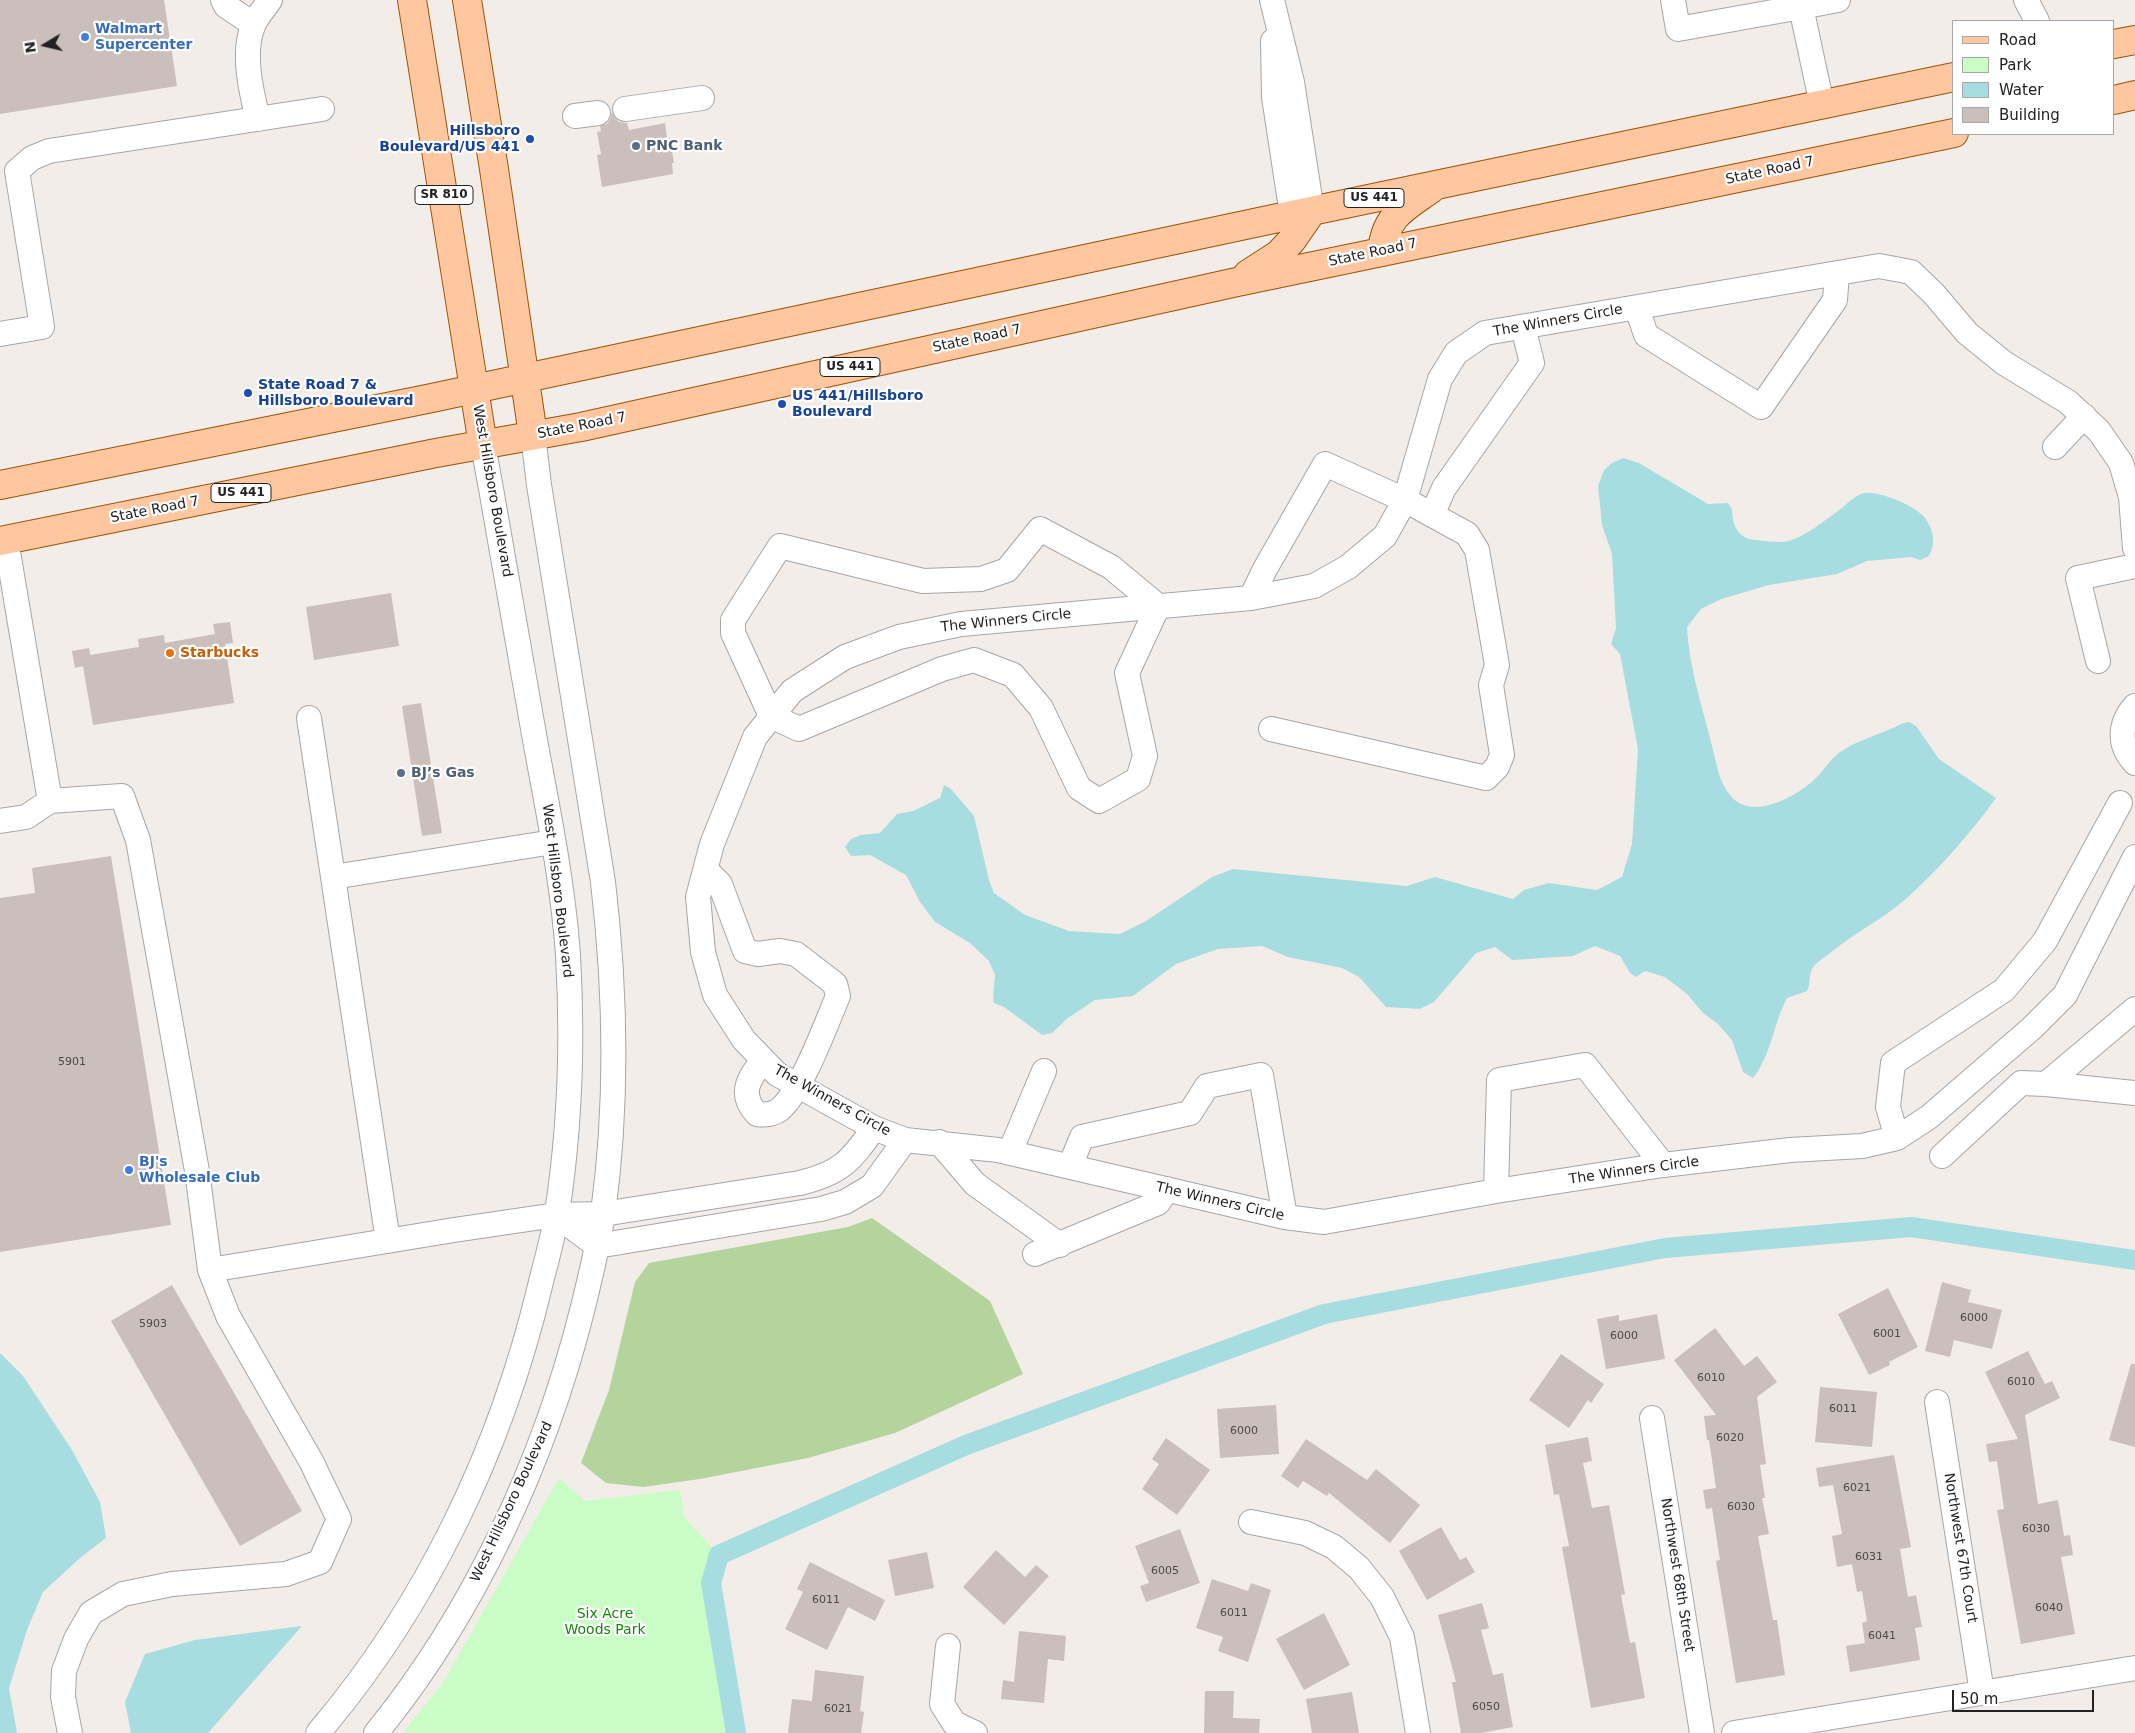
<!DOCTYPE html>
<meta charset="utf-8">
<style>
body{margin:0}
#map{position:relative;width:2135px;height:1733px;overflow:hidden;background:#f2ede8;font-family:"DejaVu Sans",sans-serif}
canvas{display:block}
.legend{position:absolute;left:1952px;top:20px;width:162px;height:115px;box-sizing:border-box;background:#fff;border:1px solid #a7a7a7;margin:0;padding:6px 9px;list-style:none;font-size:15px;color:#222}
.legend li{display:flex;align-items:center;gap:10px;height:25px}
.legend b{width:25px;border:1px solid #a7a7a7}
.north{position:absolute;left:20px;top:20px;width:50px;height:50px;-webkit-text-stroke:4px #fff;paint-order:stroke;rotate:261deg;font-size:14px;font-weight:700;line-height:20px;text-align:center;color:#222}
.north::after{content:'';display:block;margin:auto;width:18px;height:22px;background:#222;clip-path:polygon(50% 0,100% 100%,50% 72%,0 100%)}
.scale{position:absolute;left:1952px;top:1690px;width:142px;height:22px;box-sizing:border-box;border:2px solid #222;border-top:0;padding-left:6px;font-size:15px;line-height:18px;white-space:nowrap;color:#222;-webkit-text-stroke:4px #fff;paint-order:stroke}
</style>
<div id="map">
<canvas width="2135" height="1733"></canvas>
<ul class="legend">
<li><b style="height:6px;background:#ffc7a0"></b>Road</li>
<li><b style="height:14px;background:#cafcc5"></b>Park</li>
<li><b style="height:14px;background:#a7dde1"></b>Water</li>
<li><b style="height:14px;background:#cabfbb"></b>Building</li>
</ul>
<div class="north">N</div>
<div class="scale">50 m</div>
</div>
<script>
const ctx = document.querySelector('canvas').getContext('2d');
ctx.lineJoin = 'round';
function fillPath(path, color) { ctx.fillStyle = color; ctx.fill(path, 'evenodd'); }
function trace(path, color, width, dash) { ctx.strokeStyle = color; ctx.lineWidth = width; ctx.lineCap = dash ? 'butt' : 'round'; ctx.setLineDash(dash || []); ctx.stroke(path); }
function write(font, color, halo, rows, align = 'center') {
  ctx.font = font + ' "DejaVu Sans",sans-serif'; ctx.lineWidth = 4.5; ctx.setLineDash([]); ctx.textBaseline = 'middle'; ctx.strokeStyle = halo; ctx.fillStyle = color; for (const [text, x, y, turn = 0] of rows) {
    ctx.save(); ctx.translate(x, y); ctx.rotate((+turn || 0) * Math.PI / 180); ctx.textAlign = isNaN(turn) ? turn : align; if (halo) ctx.strokeText(text, 0, 0); ctx.fillText(text, 0, 0); ctx.restore();
  }
}
const forest = new Path2D(`
 M872,1218L990,1301L1023,1374L895,1433L808,1458L700,1479L643,1487L606,1483L581,1463L609,1390L635,1282L649,1263L848,1227Z`);
const park = new Path2D(`
 M559,1478L585,1501L680,1490L684,1517L719,1555L711,1583L736,1733H403L444,1681Z`);
const water = new Path2D(`
 M1623,458L1639,463L1708,504L1728,503L1732,509C1732,525 1738,539 1756,540C1765,541 1774,542 1783,542C1800,541 1828,518 1842,508C1848,503 1856,495 1864,493C1879,490 1916,506 1925,518C1934,531 1936,542 1929,556L1920,560L1911,557L1867,561L1837,574L1769,585L1721,599L1701,609L1687,627C1689,667 1702,706 1712,746C1716,762 1719,782 1730,795C1751,822 1795,797 1814,780C1824,771 1829,760 1840,752C1855,742 1871,737 1888,730C1896,727 1901,723 1909,722L1916,726L1939,759L1996,798C1970,834 1940,868 1907,898C1883,919 1854,933 1829,954C1825,957 1818,961 1814,966C1808,974 1811,983 1807,991L1787,998C1773,1024 1772,1054 1753,1078L1743,1072L1732,1040L1718,1024L1703,1013L1687,994L1665,977L1645,971L1636,977L1630,973L1620,956L1595,946L1573,956L1512,960L1495,947L1476,953L1434,1002L1420,1009L1386,1007L1359,977L1342,968L1288,957L1262,946L1218,949L1176,964L1133,996L1095,1000L1068,1018L1052,1033L1042,1035L1004,1007L994,1003L993,998L995,975L989,961L970,943L935,922L920,902L906,875L870,855L851,856L845,847L851,839L861,835L880,833L897,814L913,811L940,798L944,785L950,788L974,816L989,880L994,893L1025,915L1069,931L1120,934L1146,921L1212,877L1233,869L1407,886L1435,877L1513,899L1524,890L1549,883L1597,890L1622,877L1632,844L1638,749L1620,654L1611,644L1616,628L1612,554L1602,525L1598,486L1604,470L1612,463Z
 M0,1353L23,1376L72,1450L100,1502L106,1538L80,1558L43,1592L27,1630L9,1688L17,1733H0Z
 M302,1626L208,1733H131L125,1702L145,1654L195,1640Z`);
const canal = new Path2D(`
 M736,1733L711,1583L719,1555L966,1445L1324,1314L1665,1248L1911,1227L2135,1260`);
const building = new Path2D(`
 M0,0H164L177,86L0,114Z
 M612,112L615,118L619,122L627,123L629,130L665,123L667,139L670,138L674,163H672L673,174L602,187L597,155L601,154L597,132L601,131L600,126L607,124L610,119Z
 M391,593L399,646L314,660L306,607Z
 M230,622L233,643L225,644L234,703L93,725L83,666L75,668L72,651L89,648L90,655L139,647L138,639L164,635L165,643L215,634L213,624Z
 M421,703L442,833L422,836L402,706Z
 M111,856L171,1225L0,1252V898L35,893L32,868Z
 M1942,1282L1971,1290L1968,1302L2002,1310L1992,1349L1954,1340L1950,1357L1925,1351Z
 M172,1285L302,1511L240,1546L111,1321Z
 M1888,1288L1918,1347L1889,1362L1890,1365L1869,1375L1838,1314Z
 M1657,1314L1665,1359L1606,1369L1597,1319L1619,1315V1321Z
 M1715,1328L1744,1366L1757,1356L1777,1382L1757,1397L1766,1464L1760,1465L1765,1498H1762L1769,1534L1758,1536L1773,1620H1777L1785,1675L1736,1683L1716,1561L1720,1560L1712,1508L1706,1509L1703,1490L1716,1488L1709,1440H1707L1704,1416L1716,1415L1674,1360Z
 M2028,1351L2045,1384L2052,1381L2060,1398L2025,1415L2038,1504L2058,1500L2064,1536L2070,1535L2073,1555L2061,1557L2075,1634L2021,1644L1997,1510L2004,1509L1997,1461L1989,1462L1986,1444L2018,1439L1985,1372Z
 M1561,1354L1604,1384L1591,1403L1588,1400L1569,1428L1529,1400Z
 M2131,1364H2135V1447L2109,1440Z
 M1820,1387L1877,1392L1872,1447L1815,1442Z
 M1276,1405L1279,1454L1220,1458L1217,1409Z
 M1588,1437L1592,1461L1583,1463L1592,1508L1609,1505L1625,1594L1621,1595L1630,1643L1635,1642L1645,1698L1591,1708L1562,1547L1569,1546L1559,1494L1554,1495L1545,1445Z
 M1166,1438L1210,1470L1177,1515L1142,1489L1159,1464L1152,1459Z
 M1306,1439L1367,1480L1376,1469L1420,1505L1390,1543L1329,1493L1327,1496L1303,1481L1298,1488L1281,1476Z
 M1894,1455L1911,1547L1900,1549L1908,1597L1916,1595L1922,1627L1915,1628L1920,1660L1850,1672L1846,1646L1865,1643L1862,1623L1867,1621L1862,1591L1857,1592L1852,1564L1837,1567L1832,1536L1842,1534L1833,1485L1819,1487L1816,1468Z
 M1441,1527L1460,1560L1466,1557L1475,1572L1427,1600L1399,1551Z
 M1180,1529L1200,1583L1146,1602L1140,1586L1149,1583L1135,1546Z
 M996,1550L1025,1577L1036,1565L1049,1576L1004,1625L963,1587Z
 M927,1552L934,1588L895,1596L888,1560Z
 M810,1562L885,1600L875,1621L848,1607L827,1650L785,1629L803,1592L797,1589Z
 M1212,1579L1248,1591L1251,1583L1271,1590L1248,1662L1218,1651L1223,1637L1196,1628Z
 M1482,1603L1489,1628L1481,1630L1493,1675L1503,1673L1513,1727L1481,1733H1461L1452,1682H1456L1438,1615Z
 M1324,1613L1350,1665L1304,1690L1276,1639Z
 M1019,1631L1066,1636L1064,1661L1048,1659L1044,1703L1001,1699L1003,1680L1014,1682Z
 M815,1670L864,1676L860,1711L864,1712L861,1733H788L792,1699L812,1701Z
 M1205,1691H1234L1233,1718L1260,1719L1259,1733H1204Z
 M1352,1692L1359,1733H1312L1306,1699Z`);
const minor = new Path2D(`
 M223,0L226,6L253,24
 M1272,0L1292,82L1312,211
 M1673,0L1678,29L1801,7L1822,105
 M2026,0L2037,21
 M1801,7L1838,0
 M1273,41L1274,97L1292,215
 M625,109L702,98
 M575,116L598,113
 M258,119C251,91 242,53 253,26C256,17 265,8 270,0
 M1637,308L1646,335L1761,407L1835,300L1837,273
 M0,334L42,327L17,171L32,158L49,151L322,109
 M2055,447L2084,416
 M1432,515L1444,488L1532,363L1523,327
 M1040,529L1111,567L1158,606L1127,673L1145,756L1138,779L1099,801L1079,788L1041,708L1013,675L974,660L942,669L799,729L771,716L733,633V620L780,546L923,581L981,579L1007,570Z
 M6,540L50,801
 M2135,548L2131,497L2121,463L2099,431L2068,402L2004,363L1967,333L1934,294L1911,272L1879,266L1485,333L1456,353L1440,379L1405,500L1385,536L1348,567L1314,586L1251,598L961,624L899,637L845,657L792,691L755,737L712,844L698,897L703,952L715,995L744,1040L777,1074L874,1128L905,1140L998,1150L1285,1217L1324,1222L1496,1191L1663,1165L1790,1150L1862,1146L1897,1138L1929,1117L2032,1028L2065,995L2135,857
 M1251,598L1265,569L1325,464L1405,500L1467,534L1477,550L1497,665L1491,685L1502,755L1497,767L1486,778L1271,729
 M2098,661L2078,578L2135,566
 M2135,706C2119,724 2118,745 2135,763
 M309,718L388,1241
 M0,821L26,817L50,801L122,796L138,840L197,1171L210,1270L228,1316L311,1461L339,1519L320,1562L286,1574L172,1584L123,1594L91,1613L76,1639L64,1671L63,1697L70,1733
 M706,870L720,884L745,951L758,954L780,951L796,954L835,984L838,996C826,1024 801,1093 779,1110C772,1115 765,1115 757,1114C738,1094 749,1079 762,1061
 M333,877L553,842
 M2046,1084L2135,1093
 M1897,1138L1888,1107L1893,1063L2004,990L2045,941L2120,803
 M939,1142L975,1184L1060,1245
 M1010,1152L1044,1071
 M1942,1156L2021,1083L2046,1084L2135,1009
 M1070,1166L1082,1137L1190,1113L1207,1086L1261,1075L1285,1217
 M1496,1191L1499,1080L1585,1065L1663,1165
 M556,1215L597,1246L821,1209L845,1202L872,1186L905,1140
 M1035,1254L1158,1203L1167,1189
 M210,1270L454,1230L556,1215L603,1214L800,1183C841,1173 851,1161 874,1128
 M1937,1402L1982,1693
 M1652,1418L1702,1733
 M1251,1522L1305,1533L1334,1547L1359,1568L1382,1597L1402,1637L1418,1733
 M948,1646L942,1704L954,1723L975,1733
 M318,1733C427,1605 501,1449 540,1286C546,1262 553,1238 557,1213C570,1128 573,1041 568,955C563,883 548,811 535,740C518,641 501,543 483,445
 M376,1733C474,1613 544,1461 582,1311C590,1279 598,1246 603,1213C618,1103 616,993 603,882L539,485L533,435
 M1734,1733L2135,1668`);
const major = new Path2D(`
 M412,0L483,445
 M467,0L494,169L533,435
 M2114,44L2135,40
 M2114,100L2135,95
 M1382,252C1385,216 1404,208 1431,189
 M1248,274L1279,254L1292,240L1312,211
 M0,485L427,399L1292,215L1954,77
 M0,541L436,453L581,427L1237,282L1954,133`);
const markers = [
 [85,37,5,"#3f7fe0"],
 [530,139,5,"#1a4fb4"],
 [636,146,5,"#5c6f8a"],
 [248,393,5,"#1a4fb4"],
 [782,404,5,"#1a4fb4"],
 [170,653,5,"#e8710a"],
 [401,773,5,"#5c6f8a"],
 [129,1170,5,"#3f7fe0"]
];
const numberNames = [
 ["5901",72,1062],
 ["6000",1974,1318],
 ["5903",153,1324],
 ["6001",1887,1334],
 ["6000",1624,1336],
 ["6010",1711,1378],
 ["6010",2021,1382],
 ["6011",1843,1409],
 ["6000",1244,1431],
 ["6020",1730,1438],
 ["6021",1857,1488],
 ["6030",1741,1507],
 ["6030",2036,1529],
 ["6031",1869,1557],
 ["6005",1165,1571],
 ["6011",826,1600],
 ["6040",2049,1608],
 ["6011",1234,1613],
 ["6041",1882,1636],
 ["6050",1486,1707],
 ["6021",838,1709]
];
const shields = [
 [444,195,58],
 [1374,198,60],
 [850,367,60],
 [241,493,60]
];
const shieldNames = [
 ["SR 810",444,195],
 ["US 441",1374,198],
 ["US 441",850,367],
 ["US 441",241,493]
];
const shopNames = [
 ["Walmart",95,29],
 ["Supercenter",95,45],
 ["BJ's",139,1162],
 ["Wholesale Club",139,1178]
];
const transitNames = [
 ["Hillsboro",520,131,"right"],
 ["Boulevard/US 441",520,147,"right"],
 ["State Road 7 &",258,385],
 ["Hillsboro Boulevard",258,401],
 ["US 441/Hillsboro",792,396],
 ["Boulevard",792,412]
];
const serviceNames = [
 ["PNC Bank",646,146],
 ["BJ’s Gas",411,773]
];
const streetNames = [
 ["State Road 7",1770,171,-12],
 ["State Road 7",1373,253,-12],
 ["The Winners Circle",1558,321,-10],
 ["State Road 7",977,339,-12],
 ["State Road 7",582,426,-11],
 ["West Hillsboro Boulevard",492,491,80],
 ["State Road 7",155,510,-11],
 ["The Winners Circle",1006,621,-6],
 ["West Hillsboro Boulevard",557,891,83],
 ["The Winners Circle",832,1101,29],
 ["The Winners Circle",1634,1171,-8],
 ["The Winners Circle",1220,1202,13],
 ["West Hillsboro Boulevard",512,1502,-65],
 ["Northwest 67th Court",1960,1548,81],
 ["Northwest 68th Street",1677,1575,81]
];
const foodNames = [
 ["Starbucks",180,653]
];
const parkNames = [
 ["Six Acre",605,1614],
 ["Woods Park",605,1630]
];
fillPath(forest, '#b5d39c');
fillPath(park, '#cafcc5');
fillPath(water, '#a7dde1');
trace(canal, '#a7dde1', 20);
fillPath(building, '#cabfbb');
trace(minor, '#a6a6a6', 26);
trace(major, '#9f5100', 30);
trace(minor, '#fff', 24);
trace(major, '#ffc7a0', 28);
for (const [x, y, r, color] of markers) { const dot = new Path2D(); dot.arc(x, y, r, 0, 2 * Math.PI); ctx.fillStyle = color; ctx.fill(dot); trace(dot, '#fff', 2); }
write('11px', '#4c4948', null, numberNames);
for (const [x, y, w] of shields) { const box = new Path2D(); box.roundRect(x - w / 2, y - 9.5, w, 19, 4); ctx.fillStyle = '#fff'; ctx.fill(box); trace(box, '#222', 1); }
write('bold 12px', '#222', null, shieldNames);
write('bold 14px', '#366cbe', '#fff', shopNames, 'left');
write('bold 14px', '#164399', '#fff', transitNames, 'left');
write('bold 14px', '#4e5e75', '#fff', serviceNames, 'left');
write('14px', '#222', '#fff', streetNames);
write('bold 14px', '#c56008', '#fff', foodNames, 'left');
write('14px', '#118807', '#fff', parkNames);
</script>
